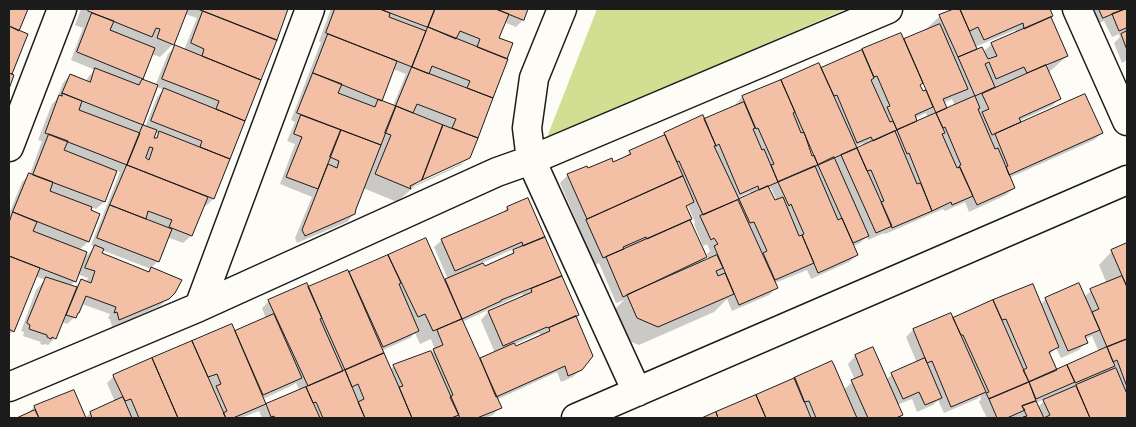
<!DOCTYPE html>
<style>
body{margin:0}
#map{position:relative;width:1136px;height:427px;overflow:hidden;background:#fdfcf7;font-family:Caveat,sans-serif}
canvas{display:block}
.frame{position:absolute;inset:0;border:10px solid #1c1c1c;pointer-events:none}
</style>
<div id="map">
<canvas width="1136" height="427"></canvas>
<div class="frame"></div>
</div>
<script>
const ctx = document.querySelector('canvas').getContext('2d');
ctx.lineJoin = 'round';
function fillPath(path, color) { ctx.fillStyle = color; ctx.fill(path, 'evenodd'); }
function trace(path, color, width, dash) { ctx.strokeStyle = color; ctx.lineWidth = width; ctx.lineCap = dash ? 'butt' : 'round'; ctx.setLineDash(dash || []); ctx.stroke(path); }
const green = new Path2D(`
 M597,9H846L546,140Z`);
const shadow = new Path2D(`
 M9,9H27L18,31L10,75L13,76L9,86Z
 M81,9H287L213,199L206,206L204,205L191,236L183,243L167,237L158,261L151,268L174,292L160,306L112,327L110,319H108L110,314L82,304L75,317L67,324L62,322L55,338L48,345L44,344L43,345L40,344L41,342L23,336L24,332L21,331L36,290L45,280L35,276L13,331L9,335V214L22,182L30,174L42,141L38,140L52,104L56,100L63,83L70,75L86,82L88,77L95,70L71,60L83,28L75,25ZM185,14L197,18L184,50L175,47L168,54L155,86L140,80L151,54L160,57L173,44ZM157,87L164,90L157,97L145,127L141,126ZM155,132L159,134L152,141ZM116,170L120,172L91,245L95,247L84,258L79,250L88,242L98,214L89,211L91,207L96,209L104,202ZM102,250L151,269L147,272L101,254ZM77,274L88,278L86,283L81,281L74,288L70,286L75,281Z
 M331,9H527L523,20L516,27L504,22L497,38L511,44L469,157L465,161V159L416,182L417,184L397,202L363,188L354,214L347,222L297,243L295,238L312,197L280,184L295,144L287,141L295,122L291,120L321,42L319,41ZM393,69L406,74L393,106L381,101Z
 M957,9L960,11L964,9H1049L1052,16L1050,18L1067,56L1048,73L1059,99L1052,106L1019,121L1020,124L1102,133L1094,140L1009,178L1014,188L1006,195L969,212L965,202L945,211L943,209L885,234L884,233L868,240L867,236L860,243L853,246L857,255L849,262L811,279L807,270L775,283L777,287L769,295L732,311L727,299L714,312L639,345L619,337L609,315L624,300L616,303L599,263L595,265L560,183L568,175L613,164L623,159L630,152L660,139L665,134L703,121L736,107L735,105L742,97L818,65L822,70L900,34L903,41L923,32L940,16ZM1015,30L1016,33L992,44L983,52L977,50L975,47ZM1048,63V66L1034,71V69ZM924,82L927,91L923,93L919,84ZM952,99L955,106L946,110L943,103ZM926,113L928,118L917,123L915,118ZM809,140L815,155L811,158L805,143ZM863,143L864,146L856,149L855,147ZM771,188L777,201L774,202L768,189ZM750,192L751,195L740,200L735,205L733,203L737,198ZM688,206L695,222L694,224L703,246L707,244L710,251L707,254L709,259L698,265L706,257L689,221L690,219L686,209Z
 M1089,9H1127V60L1122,63L1114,43L1120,37L1119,34L1112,37L1104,21L1095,25Z
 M464,162L461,165L416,186L417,184Z
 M528,199L578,314L575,317L581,369L573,377L561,382L557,372L496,400L500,407L493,415L485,418H262L259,411L241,418H85L90,413L115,402L107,383L114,376L234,333L266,319L262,308L269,301L308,289L348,274L426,239L444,282L448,279L434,247L442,240L502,214L507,208ZM518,247L509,257L484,268L482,263ZM522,294L523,297L488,312L481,320L495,353L479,360L462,322ZM415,333L420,344L431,339L435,350L430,354L394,366L390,370L381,351L410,338ZM539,333L541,336L515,347L514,345ZM296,383L300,391L266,406L263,399L293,385Z
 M1127,245V418H1018L1017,417L987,418L979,402L981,399L980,396L977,399L944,413L938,400L933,405L917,412L912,399L897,405L901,415L898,418H704L831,363L843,390L855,380L848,364L855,356L872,349L886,380L892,374L917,363L906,337L913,330L951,315L952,320L1032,286L1040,305L1046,299L1084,297L1091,291L1107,284L1099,265L1112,251ZM1092,336L1099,352L1056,371L1049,355L1056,348L1061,358L1079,350L1086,342L1085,339ZM1047,398L1038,407L1036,403Z
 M73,392L84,418H20L25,416L34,407Z`);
const building = new Path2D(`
 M9,9H28L19,31L9,26Z
 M89,9H188L174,45L157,38L160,29L156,28L152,37L88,11Z
 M198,9H288L277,40Z
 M335,9H380L390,13L389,17L426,31L412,67L326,33Z
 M380,9H435L428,27Z
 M435,9H496L509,14L499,38L513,43L507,59L477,47L480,39L460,31L456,39L428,27Z
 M496,9H528L524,20Z
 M954,9H960L977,49L958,57L939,15Z
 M960,9H1050L1053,16L1024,29L1023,23L984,40L978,27L970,31Z
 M1099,9H1125L1103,18Z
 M1125,9H1127V30L1126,28L1119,31L1112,14Z
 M203,11L277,40L261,80L202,56L204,49L191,43Z
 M92,13L114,21L110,30L155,48L143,79L77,52Z
 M1051,17L1068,56L1027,73L1024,67L996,79L989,62L985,64L995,87L975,96L958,57L982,47L988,59L997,56L991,43Z
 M940,24L968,89L943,99L947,108L936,113L904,39Z
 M9,26L28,34L12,74L9,73Z
 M428,27L508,59L493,98L467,88L470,81L432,66L429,74L412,67Z
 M1127,31V50L1121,34Z
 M901,33L923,83L920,85L923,91L926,90L933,107L915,115L917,121L897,130L887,107L890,106L877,76L874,77L862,49Z
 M328,34L397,61L382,101L313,73Z
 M175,45L261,80L245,121L216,109L219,101L162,79Z
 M862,50L874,78L871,80L890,122L893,121L897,130L873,141L871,137L857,143L837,95L834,96L821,68Z
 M819,63L857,148L818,165L781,80Z
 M1046,65L1061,99L1019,118L1021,122L992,135L982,112L989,109L982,94Z
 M412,67L493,98L478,138L452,128L456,119L417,104L413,113L396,106Z
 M95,68L139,85L142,79L158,85L143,125L62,93L70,74L90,82Z
 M9,73L14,75L9,89Z
 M313,73L342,84L338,93L375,107L378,99L396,106L381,145L297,113Z
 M781,80L795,112L793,113L801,133L804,132L812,156L814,155L818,165L778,182L771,165L774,164L758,128L756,129L742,96Z
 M164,88L245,121L230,159L200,147L202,141L151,121Z
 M62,93L82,101L79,110L140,133L127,165L45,133L59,95L62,96Z
 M1085,94L1103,133L1009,175L1006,167L1008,166L995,134Z
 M975,96L980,108L978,109L995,149L998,148L1015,188L977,205L959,166L961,165L945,127L943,128L936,113Z
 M744,102L755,128L753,129L762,150L764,149L778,182L759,190L758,186L740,194L719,144L716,146L704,119Z
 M396,106L443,125L422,180L410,186L411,189L375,174L391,135L385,133Z
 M936,113L945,133L942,134L957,168L960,167L973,196L952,205L951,202L932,211L909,153L907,154L897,130Z
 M301,115L341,130L318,189L286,177L302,137L294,134Z
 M703,115L716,146H714L739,199L703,215L679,161L677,162L664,133Z
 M143,125L157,130L154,138H157L159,131L230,159L214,199L127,165ZM150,147L153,148L149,160L146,158Z
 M443,125L478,138L470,158L422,180Z
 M341,130L381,145L356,209L355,214L305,236L302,230L328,164L337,168L339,161L330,157Z
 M895,131L917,184L919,183L921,184L932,211L892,228L881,202L884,201L871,170L867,171L857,148Z
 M49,134L68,141L64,150L117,171L105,202L33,175Z
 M665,135L683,176L587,219L567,174L587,166L588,168L612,158L613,162L631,154L629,151Z
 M857,148L892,226L876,233L841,155Z
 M834,157L869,236L853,243L818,165Z
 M127,165L208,197L192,236L169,227L172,220L148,211L146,219L110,205Z
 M815,166L838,220L842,218L858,255L818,273L802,235L804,234L791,204L789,206L778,182Z
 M29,173L53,182L50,191L92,207L91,210L100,214L89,242L13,212Z
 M683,176L694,202L686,206L692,219L647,239L646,237L623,247L624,249L603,258L586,220Z
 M768,186L775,200L783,197L799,236L802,235L814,263L775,280L763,253L767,251L754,222L750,223L739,199Z
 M528,198L545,237L523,246L522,242L455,271L441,239L508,210L507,207Z
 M738,200L778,288L739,305L714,246L718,244L714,238L711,240L700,216Z
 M110,205L172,229L159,262L97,238Z
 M13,212L37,222L33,231L87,252L76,282L9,256V223Z
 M690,220L707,257L623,297L606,257Z
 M545,237L562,276L501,300V301L462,319L445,279L483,263L485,266L514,253L513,250Z
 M426,238L462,319L433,331L425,314L418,317L388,255Z
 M1127,243V287L1111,250Z
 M95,245L104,249L102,253L149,272L151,267L182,280L175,293L169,299L119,320L117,312L114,313L116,307L86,296L79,313H78L76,318L66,315L81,279L91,283L95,271L85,268Z
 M388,255L401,283L399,284L419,331L383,347L349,272Z
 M717,255L723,268L716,271L718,276L725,273L734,294L658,327L637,318L627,295Z
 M9,256L40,268L14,332L9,329Z
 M348,270L384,353L345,370L308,287Z
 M562,276L579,315L548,328L547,327L503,346L488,311L532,292L531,289Z
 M1122,276L1127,287V339L1107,347L1092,312L1099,309L1090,289Z
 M46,277L77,287L56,339L52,337L51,339L47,337V335L29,329L30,325L27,323Z
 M307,283L322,318L320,319L343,371L308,386L268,300Z
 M1079,283L1100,330L1085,336L1088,343L1068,351L1045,298Z
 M1033,284L1059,347L1049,352L1057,370L1029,382L1023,370L1027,368L1006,319L1002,320L993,300Z
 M993,300L1029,382L989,399L986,393L989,392L963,335H961L953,318Z
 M951,313L986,392L951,407L932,361L927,363L913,329Z
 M274,314L302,378L263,395L235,331Z
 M576,316L593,356L582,370L568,376L565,366L496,397L480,358L514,343L516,346L550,331L549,328Z
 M462,319L502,408L477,418H460L450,397L453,395L433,349L443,345L437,330Z
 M232,324L266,404L233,418H226L223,413L227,411L216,386L221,384L217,374L208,377L192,341Z
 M1127,339V387L1117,360L1113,362L1107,347Z
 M192,341L208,377L226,418H178L152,358Z
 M873,347L903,415L896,418H868L851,380L863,375L855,355Z
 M1107,347L1115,366L1075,383L1067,365Z
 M431,351L459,415L451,418H412L399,387L403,386L393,365Z
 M384,353L399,387L412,418H365L358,402L364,399L358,384L352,387L345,370Z
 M152,358L178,418H139L131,399L125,401L114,378L113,375Z
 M925,358L942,398L925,405L919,392L903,399L891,373Z
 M832,361L834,365L857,418H816L809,401L804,402L794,378Z
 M1067,365L1075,382L1036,399L1029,382Z
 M1116,368L1127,394V418H1090L1076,385Z
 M345,370L365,418H323L316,402L313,403L306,387Z
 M795,378L811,418H766L756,395Z
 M1029,382L1036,401L1022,406L1025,410L1007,418H997L989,399Z
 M1076,386L1090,418H1044L1050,415L1043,400Z
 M306,387L320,418H275L274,416L271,417L266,404Z
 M74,390L86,418H39L34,406Z
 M756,395L766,418H718L716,412Z
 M123,397L132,418H92L90,412Z
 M1036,401L1044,418H1024L1023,417L1027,416L1022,406Z
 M35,410L39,418H17Z
 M716,412L718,418H702Z`);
const minor = new Path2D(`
 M562,9L534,78L527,128L531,160L637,392
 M1077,9L1127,121
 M9,147L62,9
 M199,307L310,9
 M9,387L199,307L497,172L531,160L888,9
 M576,418L1127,180`);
fillPath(green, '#d2de91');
fillPath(shadow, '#0003');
fillPath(building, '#f3bfa5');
trace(building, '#1c1c1c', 1);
trace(minor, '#1c1c1c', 31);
trace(minor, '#fdfcf7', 28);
</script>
